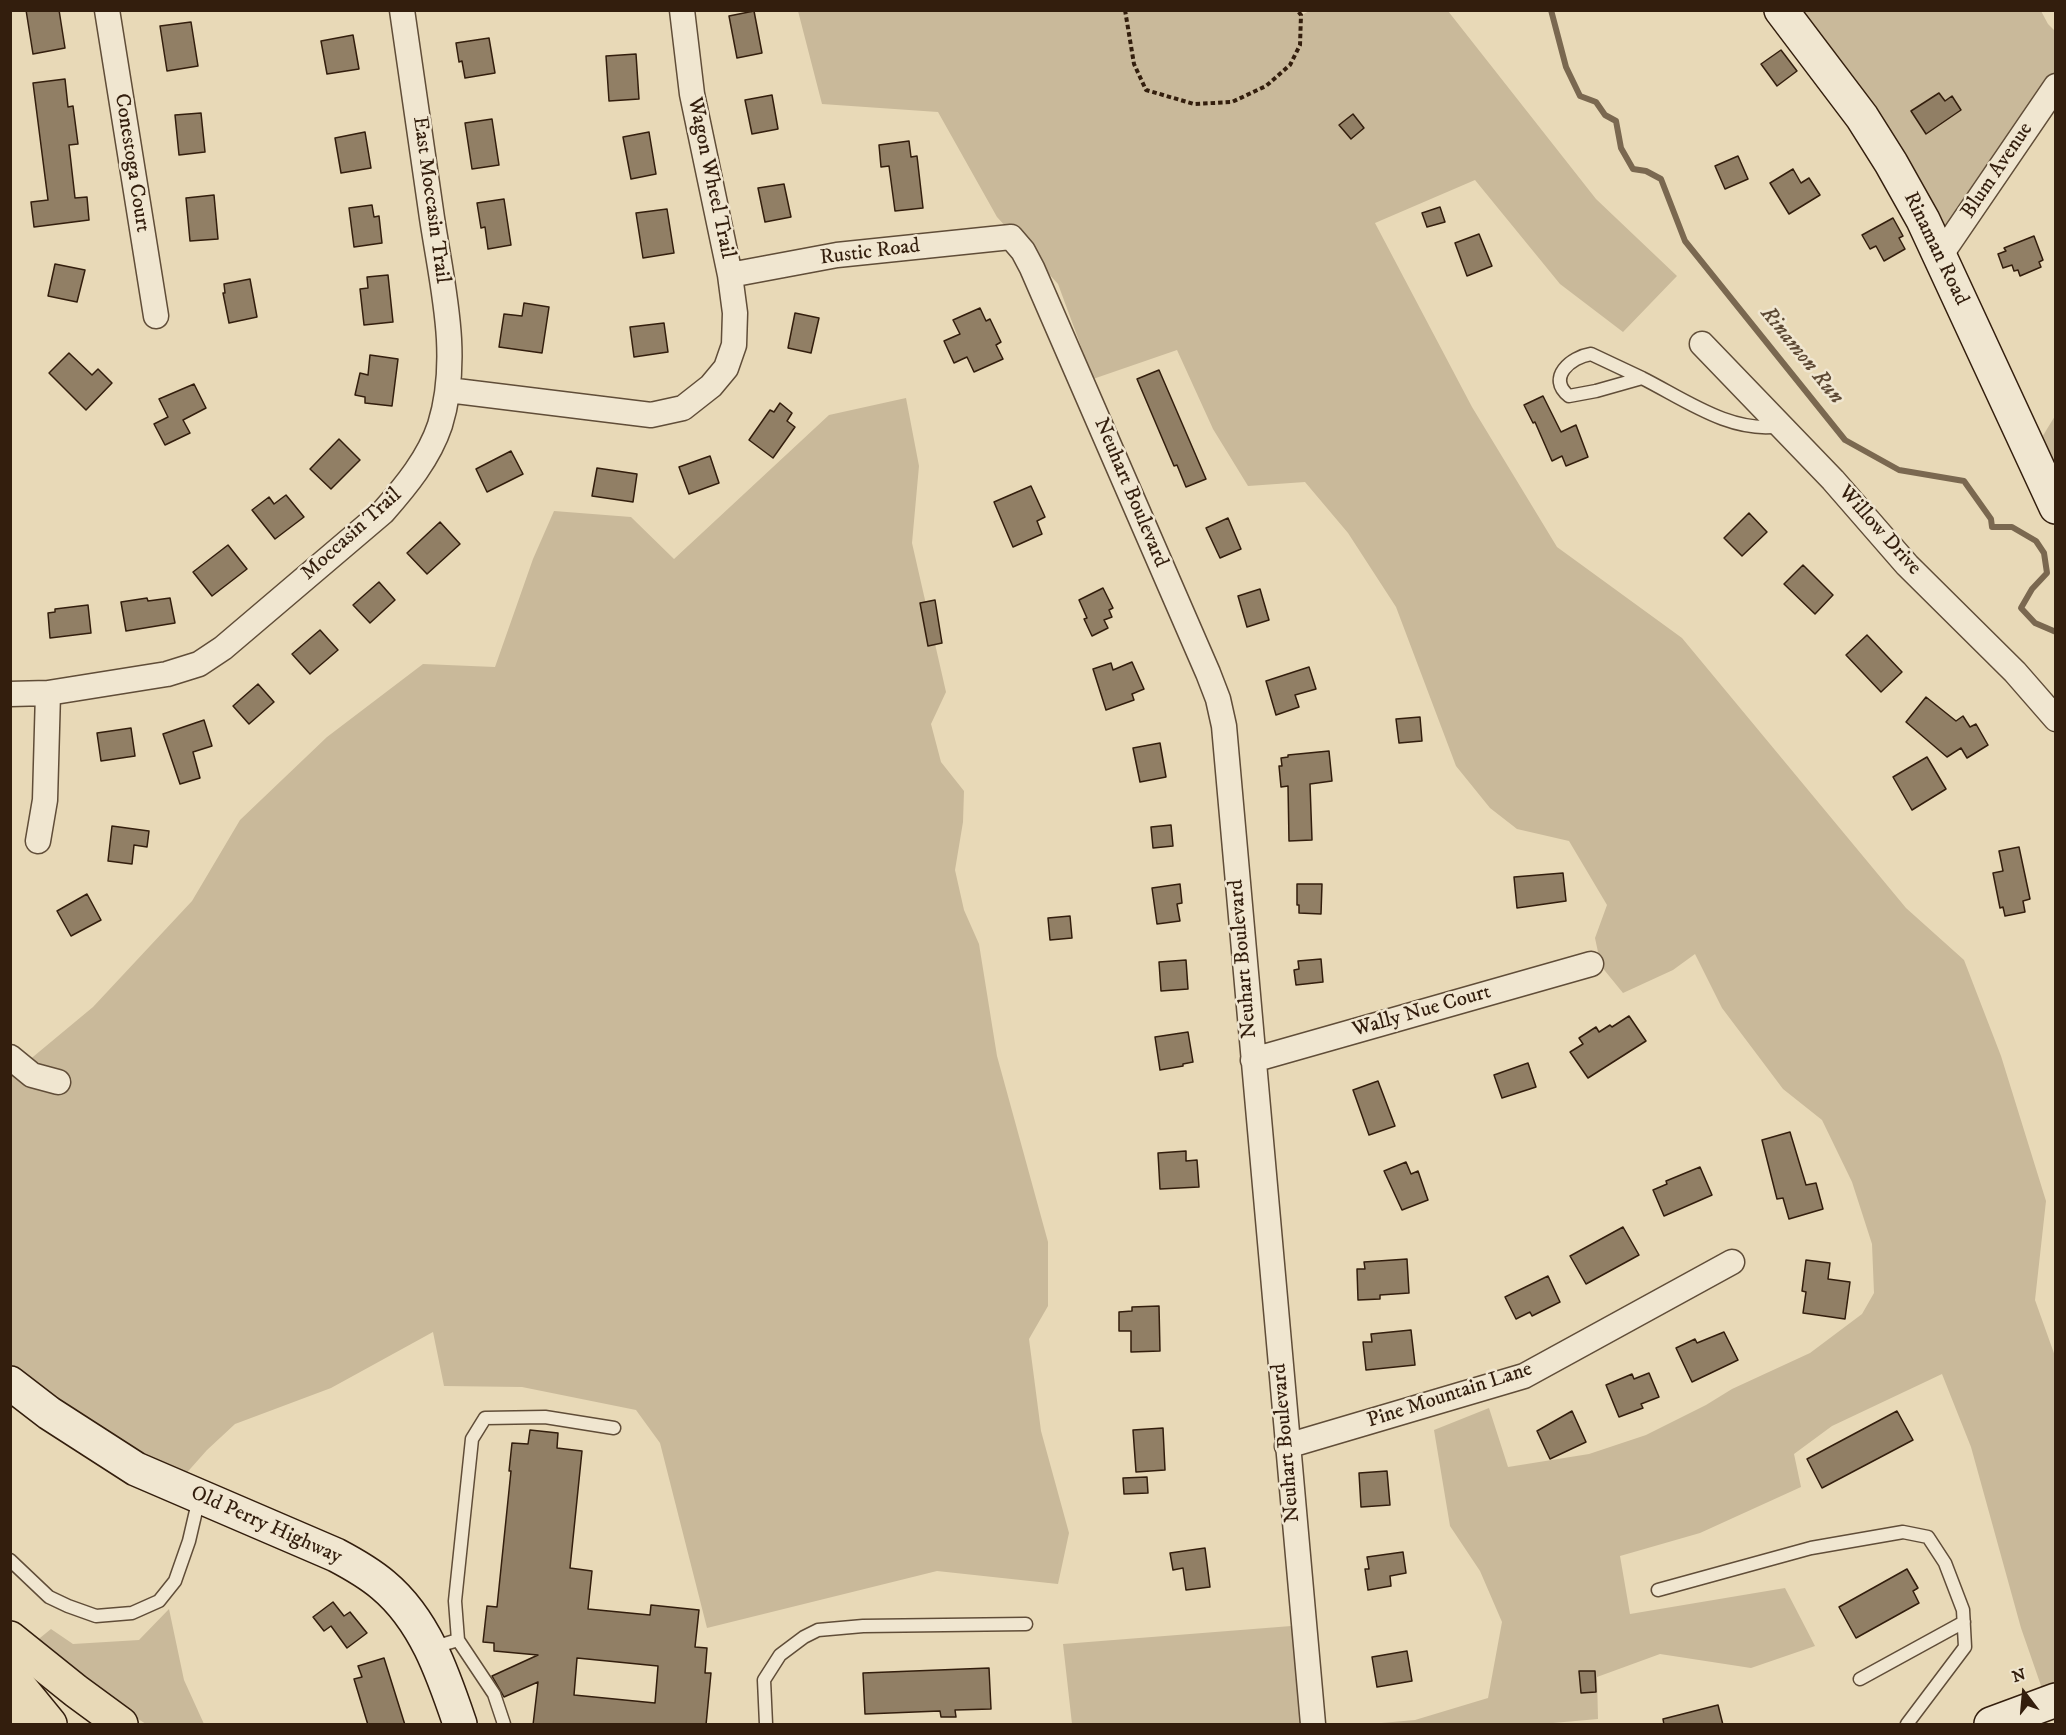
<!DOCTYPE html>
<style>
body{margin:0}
#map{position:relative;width:2066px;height:1735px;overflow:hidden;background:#e8d9b7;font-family:"IM FELL DW Pica",serif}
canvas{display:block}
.frame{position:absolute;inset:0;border:12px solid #331e0d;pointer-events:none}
.north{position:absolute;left:1994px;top:1663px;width:60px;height:60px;-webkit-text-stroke:4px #f0e6d0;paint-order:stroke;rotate:344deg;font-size:16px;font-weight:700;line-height:24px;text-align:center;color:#331e0d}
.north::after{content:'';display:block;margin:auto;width:21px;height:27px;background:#331e0d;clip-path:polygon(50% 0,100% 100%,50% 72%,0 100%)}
</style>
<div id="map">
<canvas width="2066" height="1735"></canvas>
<div class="frame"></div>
<div class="north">N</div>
</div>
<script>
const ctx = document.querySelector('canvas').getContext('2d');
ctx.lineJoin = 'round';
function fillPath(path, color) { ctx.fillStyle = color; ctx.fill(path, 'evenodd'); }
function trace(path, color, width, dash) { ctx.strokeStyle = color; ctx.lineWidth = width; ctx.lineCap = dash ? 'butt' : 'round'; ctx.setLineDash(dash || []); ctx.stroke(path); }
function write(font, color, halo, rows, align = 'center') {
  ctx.font = font + ' "IM FELL DW Pica",serif'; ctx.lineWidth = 5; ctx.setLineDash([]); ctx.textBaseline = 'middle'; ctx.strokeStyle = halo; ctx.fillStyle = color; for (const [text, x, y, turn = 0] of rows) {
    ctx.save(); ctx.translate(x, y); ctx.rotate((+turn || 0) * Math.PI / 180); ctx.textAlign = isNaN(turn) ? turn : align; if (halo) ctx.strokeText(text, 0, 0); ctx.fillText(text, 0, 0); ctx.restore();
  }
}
const green = new Path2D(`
 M1296,10L1301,15L1312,10L1448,11L1596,199L1677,276L1623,332L1560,284L1475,180L1375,223L1472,407L1557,547L1682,638L1906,908L1964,960L2001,1056L2046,1201L2035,1300L2056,1359L2055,1700L2047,1703L2021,1628L1971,1447L1942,1374L1832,1426L1794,1454L1801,1487L1700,1533L1620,1556L1630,1614L1785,1588L1815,1646L1751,1668L1660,1654L1597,1677L1598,1719L1553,1723V1724H1370L1415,1720L1488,1698L1502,1622L1480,1571L1450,1526L1434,1430L1489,1408L1508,1467L1589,1454L1646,1435L1706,1405L1732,1389L1810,1353L1862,1314L1874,1293L1872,1244L1852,1182L1822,1120L1783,1089L1722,1008L1695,954L1673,970L1623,993L1601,966L1595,938L1607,905L1569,841L1517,829L1490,808L1456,766L1396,607L1348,533L1305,482L1248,486L1213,429L1177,350L1093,379L1058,284L997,217L938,112L822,104L798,11Z
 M1781,11H2041L2048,24L2055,31V86L1940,256Z
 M906,398L919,466L912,543L946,692L931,724L941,762L964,791L963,822L955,870L964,910L979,944L997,1056L1048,1242V1306L1029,1339L1041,1431L1069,1533L1058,1584L937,1571L707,1628L660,1443L636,1410L522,1387L444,1386L433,1332L331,1388L235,1424L207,1450L175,1486L11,1383L10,1076L93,1007L192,901L240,820L327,737L423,664L495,667L533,559L554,511L631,517L674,559L829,415Z
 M2055,416V507L2031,455Z
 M169,1609L184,1680L204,1724H146L86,1686L35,1642L51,1629L73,1644L139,1640Z
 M1304,1625L1313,1724H1072L1063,1644Z`);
const stream = new Path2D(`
 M1551,10L1566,67L1580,96L1596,102L1605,115L1616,121L1621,148L1633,169L1646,171L1661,179L1685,241L1845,440L1899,470L1964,481L1991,519L1992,527H2012L2036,541L2044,553L2047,573L2032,589L2021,608L2035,623L2056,632`);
const building = new Path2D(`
 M26,10H59L65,48L33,54Z
 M754,11L762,53L737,58L729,16Z
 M191,22L198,66L167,71L160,26Z
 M353,35L359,69L327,74L321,41Z
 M489,38L495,73L465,78L462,61L459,62L456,43Z
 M1781,50L1797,71L1777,86L1761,64Z
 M636,54L639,99L609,101L606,56Z
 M65,79L68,107L73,106L78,144L69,145L75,198L87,197L89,220L34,227L31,202L48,200L33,83Z
 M1939,93L1945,101L1952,96L1961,110L1926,134L1911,111Z
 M772,95L778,129L752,134L745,100Z
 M201,113L205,152L179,155L175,115Z
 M1353,114L1364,128L1351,139L1339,125Z
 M492,119L499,165L472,169L465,123Z
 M365,132L371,168L341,173L335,138Z
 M649,132L656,174L631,179L623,137Z
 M909,141L911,157L917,156L923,208L895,211L889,166L881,167L879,145Z
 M1738,156L1748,179L1725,189L1715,166Z
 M1793,169L1801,183L1809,178L1820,195L1789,214L1770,183Z
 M784,184L791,217L765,222L758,188Z
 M214,195L218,239L190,241L186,198Z
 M504,199L511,245L488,249L485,227L481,228L477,203Z
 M372,205L374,217L379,216L382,243L354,247L349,208Z
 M1440,207L1445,222L1427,227L1422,213Z
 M667,209L674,253L643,258L636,213Z
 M1893,218L1903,236L1899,238L1905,249L1884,261L1876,246L1870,249L1862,235Z
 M1479,234L1492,266L1467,276L1455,243Z
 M2034,236L2043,260L2039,262L2041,267L2020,276L2018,270L2014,271L2012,265L2003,268L1998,254L2006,251L2004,248Z
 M55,264L85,270L77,302L48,296Z
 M388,275L393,322L364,325L360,289L368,288L367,277Z
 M250,279L257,317L229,323L223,293H225L224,284Z
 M524,303L549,307L542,353L499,347L504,314L522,316Z
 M980,308L986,321L990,319L1001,342L996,345L1003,359L974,372L967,357L954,363L944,341L960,334L953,320Z
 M795,313L819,318L811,353L788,348Z
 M664,323L668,352L634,357L630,327Z
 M69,353L92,375L98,369L112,383L86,410L49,373Z
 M370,355L398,359L392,406L365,403V397L355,395L360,373L368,375Z
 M1159,370L1206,479L1186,487L1177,465L1174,466L1137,379Z
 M194,384L206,408L183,420L190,433L165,445L154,424L168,417L159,399Z
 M1543,396L1561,432L1576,425L1588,457L1566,466L1562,456L1552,461L1535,422L1533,423L1524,405Z
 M780,403L792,413L787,421L795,427L773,458L749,440L770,410L774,412Z
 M339,439L360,460L331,489L310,469Z
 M511,451L523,474L487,492L476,469Z
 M710,456L719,483L689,494L679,467Z
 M597,468L637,474L633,502L592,496Z
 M1031,486L1045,517L1037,521L1042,534L1013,547L994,502Z
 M286,495L304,517L275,539L252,510L269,497L274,504Z
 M1749,513L1767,532L1742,556L1724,538Z
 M1228,518L1241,549L1220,558L1206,528Z
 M440,522L460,544L427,574L407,553Z
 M228,545L247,569L212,596L193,572Z
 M1803,565L1833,595L1815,614L1784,584Z
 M379,582L395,600L370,623L353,605Z
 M1103,588L1113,608L1109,610L1112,617L1104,620L1108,628L1092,636L1084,619L1087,618L1079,600Z
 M1260,589L1269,620L1247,627L1238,596Z
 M147,598L148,601L170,598L175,623L126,631L121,602Z
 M935,600L942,643L928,646L920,603Z
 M88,605L91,633L50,638L48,613L55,612V609Z
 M320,630L338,650L310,674L292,654Z
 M1867,635L1902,672L1881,692L1846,655Z
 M1132,662L1144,689L1132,694L1134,700L1106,710L1093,669L1111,663L1113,670Z
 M1309,667L1316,689L1295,695L1299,707L1276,715L1266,681Z
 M258,684L274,702L249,724L233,706Z
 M1926,697L1956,721L1963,716L1970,727L1976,724L1988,745L1967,758L1961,748L1947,757L1906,722Z
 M1420,717L1422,741L1399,743L1396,719Z
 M204,720L212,746L193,752L200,778L180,784L163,734Z
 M131,728L135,756L101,761L97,733Z
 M1160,743L1166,777L1140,782L1133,748Z
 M1329,751L1332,781L1310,784L1312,840L1289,841L1288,786L1281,787L1279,766H1282L1281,758L1288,757V755Z
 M1927,757L1946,789L1912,810L1893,777Z
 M1171,825L1173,846L1153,848L1151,827Z
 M112,826L149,831L147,847L134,845L132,864L108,861Z
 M2019,847L2030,899L2023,901L2025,912L2005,916L2003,907L2000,908L1993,873L2003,871L1999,851Z
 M1563,873L1566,901L1517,908L1514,877Z
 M1180,884L1182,903L1177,904L1180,921L1157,924L1152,888Z
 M1297,884H1322L1321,914L1299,913V905H1297Z
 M87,894L101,920L71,936L57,911Z
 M1070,916L1072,938L1050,940L1048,918Z
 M1321,959L1323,982L1296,985L1294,970L1299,969L1298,961Z
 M1186,960L1188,989L1161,991L1159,962Z
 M1629,1016L1646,1041L1588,1078L1570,1052L1583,1044L1579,1038L1596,1027L1599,1032L1610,1025L1612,1027Z
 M1188,1032L1193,1062L1183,1064V1066L1160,1070L1155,1037Z
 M1528,1063L1536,1087L1502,1098L1494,1075Z
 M1378,1081L1395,1126L1369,1135L1353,1090Z
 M1790,1132L1806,1185L1816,1183L1823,1209L1789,1219L1783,1198L1777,1199L1762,1140Z
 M1186,1151V1161L1197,1160L1199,1187L1160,1189L1158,1153Z
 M1406,1162L1411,1174L1418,1171L1428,1200L1402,1210L1384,1171Z
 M1700,1167L1712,1195L1664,1216L1653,1190L1667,1184L1666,1181Z
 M1623,1227L1639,1255L1586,1284L1570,1256Z
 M1407,1259L1409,1293L1380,1295V1299L1358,1300L1357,1269H1365L1364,1262Z
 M1806,1260L1830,1263L1828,1279L1850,1282L1845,1319L1803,1313L1806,1292L1802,1291Z
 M1548,1276L1560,1302L1532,1316L1530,1312L1516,1319L1505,1297Z
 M1159,1306L1160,1351L1131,1352V1331H1119V1312L1132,1311V1307Z
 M1411,1330L1415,1365L1366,1370L1363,1342H1372L1371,1334Z
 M1724,1332L1738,1360L1692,1382L1676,1348L1695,1339L1697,1343Z
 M1649,1373L1659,1397L1641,1404L1643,1408L1619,1417L1606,1385L1632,1374L1634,1379Z
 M1572,1411L1586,1442L1550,1459L1537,1431Z
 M1897,1411L1913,1440L1822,1488L1807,1459Z
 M1163,1428L1165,1470L1136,1472L1133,1430Z
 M530,1430L558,1433L557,1448L582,1451L570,1568L592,1571L588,1609L650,1615L651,1605L699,1610L695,1647L707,1648L705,1673H711L706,1725H533L538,1682L504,1697L492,1676L538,1655L494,1651V1643L483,1642L487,1606L497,1607L511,1471H509L512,1443L528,1444ZM577,1658L658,1666L655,1703L574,1695Z
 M1387,1471L1390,1505L1361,1507L1359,1473Z
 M1147,1477L1148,1493L1124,1494L1123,1478Z
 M1205,1548L1210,1587L1186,1590L1183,1568L1173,1570L1170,1553Z
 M1403,1552L1406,1573L1390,1576L1391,1586L1368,1590L1365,1569H1369L1367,1557Z
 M1907,1569L1918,1588L1913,1591L1919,1603L1856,1638L1839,1607Z
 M333,1602L344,1616L350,1612L367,1633L347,1648L331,1626L324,1631L313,1617Z
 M1407,1651L1412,1681L1377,1687L1372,1657Z
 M384,1658L405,1725H368L354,1679L362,1677L358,1666Z
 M989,1668L991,1709L955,1710L956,1717H941L940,1711L865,1714L863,1673Z
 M1579,1671H1595L1596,1692L1581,1693Z
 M1718,1705L1723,1725H1664L1663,1719Z`);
const path = new Path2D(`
 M1125,10L1134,64L1146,90L1194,104L1232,102L1266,86L1290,65L1300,45L1301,15L1297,10`);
const lane = new Path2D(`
 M1642,378L1591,354C1571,357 1546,378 1569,396L1596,391L1642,378C1684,399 1731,434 1780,426
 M10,1560L49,1597L68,1606L96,1616L132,1613L159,1601L175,1581L189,1541L199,1498
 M1658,1590L1811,1548L1903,1532L1928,1537L1945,1563L1963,1610L1965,1647L1907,1724
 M458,1640L455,1601L472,1439L485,1418L545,1417L614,1428
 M431,1648L458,1640L494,1694L504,1724
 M1860,1679L1964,1622
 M766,1724L764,1680L780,1655L804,1637L818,1630L863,1626L1026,1624`);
const street = new Path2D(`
 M107,10L156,316
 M1940,256L2056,86
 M730,275L837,255L1011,237L1023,251L1032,268L1208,673L1218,699L1224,726L1313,1724
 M1702,344L1833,480L1907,565L2015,672L2056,719
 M448,390L651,415L683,408L711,386L726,368L734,345L735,313L730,275L692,94L682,10
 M10,694L48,693L167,674L199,664L223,648L383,512C406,486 429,458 440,425C461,357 442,285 432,218C422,149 412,80 402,10
 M38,841L45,800L48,693
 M10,1057L32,1075L58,1082
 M1253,1060L1591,964
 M1287,1446L1524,1376L1732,1262`);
const secondary = new Path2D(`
 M1781,10L1862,117L1891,163L1923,220L2056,507
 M10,1383L49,1413L136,1469L336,1555C353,1564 369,1573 383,1585C425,1620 443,1674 460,1724
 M1991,1724L2056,1700`);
const primary = new Path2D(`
 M10,1675L50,1724
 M10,1718L16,1724`);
const highway = new Path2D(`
 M10,1638L76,1691L121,1724`);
const streetNames = [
 ["Conestoga Court",131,163,81],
 ["Blum Avenue",1998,171,-56],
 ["Wagon Wheel Trail",710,178,78],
 ["East Moccasin Trail",430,200,82],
 ["Rinaman Road",1935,249,64],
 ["Rustic Road",870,253,-7],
 ["Neuhart Boulevard",1130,493,67],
 ["Willow Drive",1879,531,48],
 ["Moccasin Trail",352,535,-42],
 ["Neuhart Boulevard",1244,959,-95],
 ["Wally Nue Court",1422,1012,-16],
 ["Pine Mountain Lane",1450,1396,-18],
 ["Neuhart Boulevard",1287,1443,-95],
 ["Old Perry Highway",266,1526,24]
];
const waterNames = [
 ["Rinamon Run",1801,356,51]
];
fillPath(green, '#c9b99a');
trace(stream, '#7a6850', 6);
fillPath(building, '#917f65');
trace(building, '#331e0d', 1.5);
trace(lane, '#604d38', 15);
trace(street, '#604d38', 27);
trace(secondary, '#331e0d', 36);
trace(primary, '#331e0d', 36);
trace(highway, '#331e0d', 36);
trace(path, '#331e0d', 4, [4.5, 3]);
trace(lane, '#f0e6d0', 12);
trace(street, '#f0e6d0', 24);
trace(secondary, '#f0e6d0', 33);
trace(primary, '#e8d9b7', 33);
trace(highway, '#e8d9b7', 33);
write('21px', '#331e0d', '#f0e6d0', streetNames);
write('italic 22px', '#5d4934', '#f0e6d0', waterNames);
</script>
